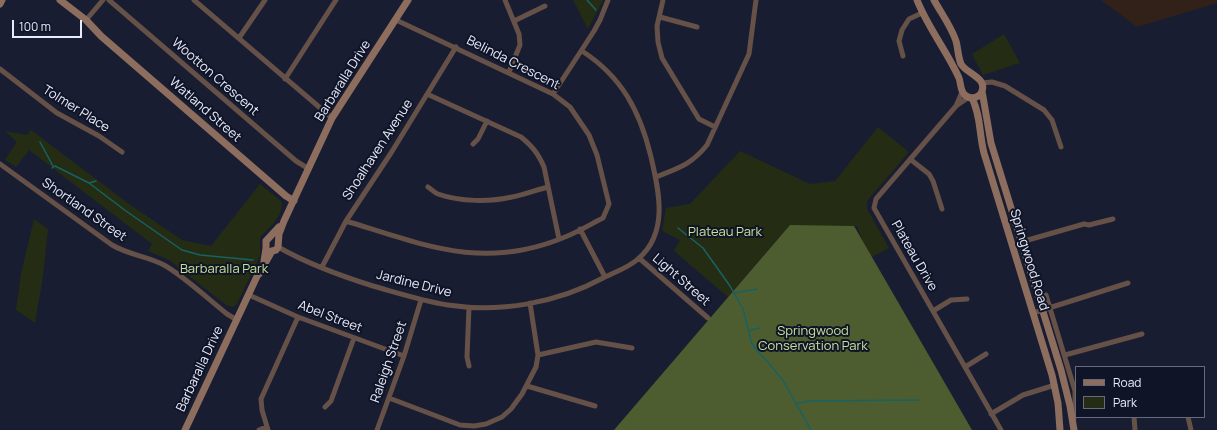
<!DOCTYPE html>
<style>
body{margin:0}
#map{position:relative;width:1217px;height:430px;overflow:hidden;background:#191d31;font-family:Manrope,sans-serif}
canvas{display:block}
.legend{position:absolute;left:1075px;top:366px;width:130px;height:52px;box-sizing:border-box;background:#101427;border:1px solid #666a7b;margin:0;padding:5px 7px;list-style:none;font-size:12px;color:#e7ebfa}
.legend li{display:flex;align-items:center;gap:8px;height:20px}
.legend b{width:20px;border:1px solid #666a7b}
.scale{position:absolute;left:12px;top:20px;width:70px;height:18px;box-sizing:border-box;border:2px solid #e7ebfa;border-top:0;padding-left:5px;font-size:12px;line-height:14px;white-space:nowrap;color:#e7ebfa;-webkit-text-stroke:3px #101427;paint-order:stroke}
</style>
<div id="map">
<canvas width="1217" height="430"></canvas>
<ul class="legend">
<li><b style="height:5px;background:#8d6d5d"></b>Road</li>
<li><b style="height:11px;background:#242d13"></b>Park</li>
</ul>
<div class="scale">100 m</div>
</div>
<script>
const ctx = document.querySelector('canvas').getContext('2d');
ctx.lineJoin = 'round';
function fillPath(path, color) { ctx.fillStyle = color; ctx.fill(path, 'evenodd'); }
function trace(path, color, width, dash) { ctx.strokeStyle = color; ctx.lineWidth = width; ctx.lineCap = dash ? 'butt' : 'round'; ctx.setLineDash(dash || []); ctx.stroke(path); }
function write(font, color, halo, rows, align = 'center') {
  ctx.font = font + ' Manrope,sans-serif'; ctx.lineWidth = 4; ctx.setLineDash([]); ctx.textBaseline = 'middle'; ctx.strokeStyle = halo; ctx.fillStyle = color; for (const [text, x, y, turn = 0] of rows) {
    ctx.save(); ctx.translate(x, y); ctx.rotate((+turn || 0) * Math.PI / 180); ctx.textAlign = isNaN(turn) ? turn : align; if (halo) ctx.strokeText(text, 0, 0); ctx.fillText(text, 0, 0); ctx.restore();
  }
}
const education = new Path2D(`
 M1101,0H1217V3L1137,27Z`);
const green = new Path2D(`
 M573,0H603L588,29Z
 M1004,34L1020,63L983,75L972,54Z
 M878,127L909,152L867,201V209L889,248L872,257L869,258L857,226H789L728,297L674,251L680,240L662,231L666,208L690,204L740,151L810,184L835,181Z
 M31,130L129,204L182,240L211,246L260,184L281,201C285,215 269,228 260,237V256L237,304L233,307L226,305L169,260L148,251L152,244L29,150L16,167L5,160L17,142L5,131L27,135Z
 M34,219L48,229L43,276L35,323L16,310L21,274Z`);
const forest = new Path2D(`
 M790,225L854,226L972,430H614Z`);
const stream = new Path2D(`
 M587,0L596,10
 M40,142L53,166
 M52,168L55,166L89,183L126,211L182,250L200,255L253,260
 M89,183L96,181
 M678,228L703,248L730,286L743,309L752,344L759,353L768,362L784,382L811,430
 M734,293L757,289
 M750,330L760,328
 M796,404L809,401L919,400`);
const street = new Path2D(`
 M109,0L296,161L309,169
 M194,0L332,118
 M505,0L519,34L520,45L509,72
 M663,0L657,26L658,42L662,58L699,119L715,127
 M660,17L697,27
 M86,20L103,0
 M514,21L545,6
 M239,38L265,0
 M903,56L899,41L902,30L909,19L922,13
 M0,69L57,113L99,136L122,152
 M285,79L336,0
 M982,83L992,82L1005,86L1044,110L1052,120L1061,147
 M427,94L521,137C532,146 538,153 544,167L559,239
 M553,94L594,31L600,20L608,0
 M969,97L956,106L876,199L874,208L1001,430
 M956,106L962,92
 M473,144L478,139L487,121
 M910,159L929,174L933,181L942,209
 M0,164L112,245C129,255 147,256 164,265C185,277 208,299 227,314L237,320
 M656,177C678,168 691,165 707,145L749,54L756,0
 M428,187C431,189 435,193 438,194C460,202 490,202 512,197C524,195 536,190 548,187
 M346,221C424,245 484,271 565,237C578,232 591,224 603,218L609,204L597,155L589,135L570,107L553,94L396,20
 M580,229L605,277
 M1021,242L1084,224L1089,225L1113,219
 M278,247C308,264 341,276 373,286C398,293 423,301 448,305C500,313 557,303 603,278C615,272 628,268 638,259C669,233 659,191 651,157C640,111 622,77 582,51
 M639,258L708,318
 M322,267L346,221L391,153L456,47
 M249,295L298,317L404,356
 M1046,295L1075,391V402L1074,418
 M469,307L467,357L469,366
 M933,311L951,300L967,299
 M1033,313L1128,283
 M538,355L596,342L632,348
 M1065,355L1142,334
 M965,367L986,354
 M527,386L595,406
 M389,398L460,425L474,426L486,424L502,417L511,409L522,394L536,367L538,355L530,303
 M325,407L331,401L354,338
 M991,414L1023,395L1055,385
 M1134,417L1135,430
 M1188,417L1191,430
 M259,430L266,427
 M268,430L262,410L261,399L298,317
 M377,430L404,356L421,300`);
const secondary = new Path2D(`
 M60,0L86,20L101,36L286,196L294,201
 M917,0C928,28 947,51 959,78C961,83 960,91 965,95C970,100 980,98 982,91C987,78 967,74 961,64C958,57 958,48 956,41C951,26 941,13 934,0
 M0,4L2,0
 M982,91L991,143L1061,370L1070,406L1074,430
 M972,98C981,116 979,134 984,153L1052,375L1058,403L1060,430
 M264,261L266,248V241L279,227
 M259,274L272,251L276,250L278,247L279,234L284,221L332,118L408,0
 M185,430L260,270`);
const streetNames = [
 ["Belinda Crescent",513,63,27],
 ["Wootton Crescent",215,77,41],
 ["Barbaralla Drive",343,81,-58],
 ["Tolmer Place",76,109,32],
 ["Watland Street",205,110,41],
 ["Shoalhaven Avenue",378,150,-57],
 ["Shortland Street",84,210,35],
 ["Plateau Drive",914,256,60],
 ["Springwood Road",1029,260,73],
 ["Light Street",681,280,41],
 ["Jardine Drive",414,284,14],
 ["Abel Street",330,317,21],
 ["Raleigh Street",389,362,-71],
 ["Barbaralla Drive",200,369,-65]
];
const parkNames = [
 ["Plateau Park",725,232],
 ["Barbaralla Park",224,269],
 ["Springwood",813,331],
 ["Conservation Park",813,346]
];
fillPath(education, '#322119');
fillPath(green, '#242d13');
fillPath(forest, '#4d5d30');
trace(stream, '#176263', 1.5);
trace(street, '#655147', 5);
trace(secondary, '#8d6d5d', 7);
write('13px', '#e7ebfa', '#101427', streetNames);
write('13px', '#c6e198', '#101427', parkNames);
</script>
